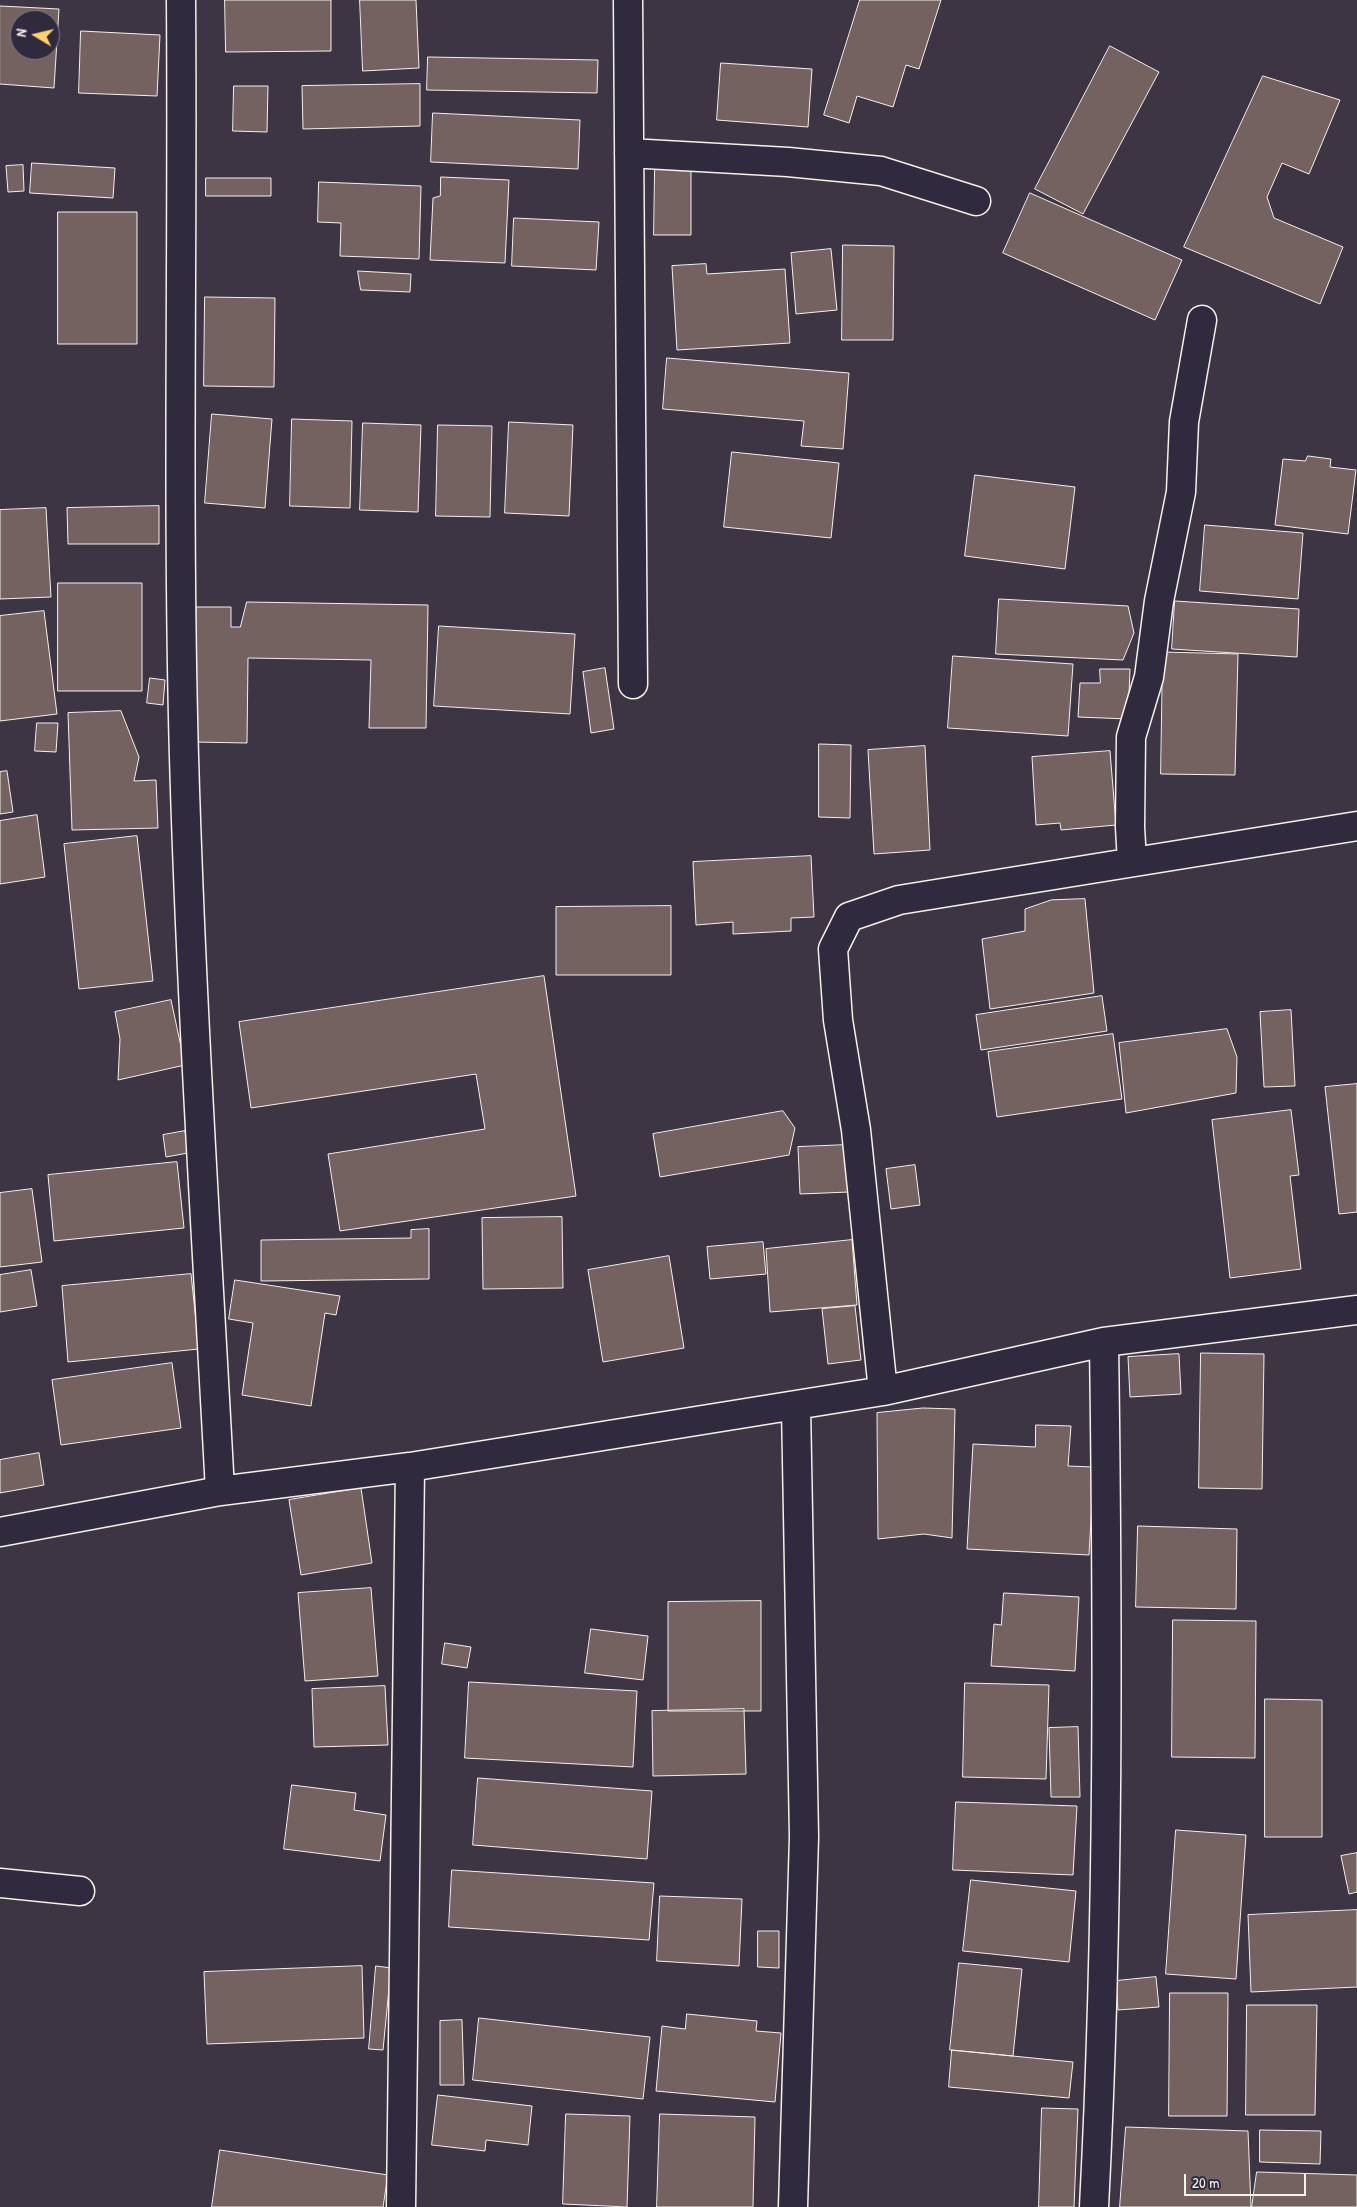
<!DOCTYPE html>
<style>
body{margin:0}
#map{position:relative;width:1357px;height:2207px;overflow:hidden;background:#3d3544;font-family:"Patrick Hand",sans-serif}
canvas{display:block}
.north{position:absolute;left:10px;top:10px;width:50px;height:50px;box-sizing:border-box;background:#2f2a3d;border:1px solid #7e7a81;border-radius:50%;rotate:279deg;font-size:14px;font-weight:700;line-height:20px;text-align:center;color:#f4f1e8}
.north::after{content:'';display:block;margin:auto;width:18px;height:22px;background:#ffd166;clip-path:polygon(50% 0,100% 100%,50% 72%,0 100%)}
.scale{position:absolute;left:1184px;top:2174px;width:122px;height:22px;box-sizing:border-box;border:2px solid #f4f1e8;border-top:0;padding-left:6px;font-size:15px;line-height:18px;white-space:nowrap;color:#f4f1e8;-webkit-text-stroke:4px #2f2a3d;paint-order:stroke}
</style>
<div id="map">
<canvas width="1357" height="2207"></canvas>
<div class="north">N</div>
<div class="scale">20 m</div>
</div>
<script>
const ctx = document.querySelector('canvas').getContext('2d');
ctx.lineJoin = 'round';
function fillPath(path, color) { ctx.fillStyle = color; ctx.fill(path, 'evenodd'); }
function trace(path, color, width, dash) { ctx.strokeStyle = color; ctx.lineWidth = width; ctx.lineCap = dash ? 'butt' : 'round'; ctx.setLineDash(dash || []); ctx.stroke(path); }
const building = new Path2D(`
 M225,0H331V51L226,52Z
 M360,0H416L419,68L363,71Z
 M860,0H941L919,69L906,65L893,107L857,96L849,123L824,115Z
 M0,6L59,9L54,88L0,84ZM20,20H50V50H20Z
 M81,31L160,35L157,96L79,93Z
 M1110,46L1159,72L1083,214L1035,189Z
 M428,57L598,60L597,93L427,90Z
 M721,63L812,69L808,127L717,120Z
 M1263,76L1340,100L1309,174L1282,163L1267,197L1274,218L1343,247L1320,304L1184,247Z
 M420,84V126L303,129L302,86Z
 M234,86H268L267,132L233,131Z
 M433,113L580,120L578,169L431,162Z
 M32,163L115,168L113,198L30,193Z
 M23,165L24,191L8,192L6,166Z
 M655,169H691V235H654Z
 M441,177L509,180L505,263L430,260L433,198L440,196Z
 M206,178H271V196H206Z
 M319,182L421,186L419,259L340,256L341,223L318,222Z
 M1030,193L1182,260L1155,320L1003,253Z
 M58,212H137V344H58Z
 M514,218L599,222L596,270L512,266Z
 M843,245L894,246L893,340H842Z
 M831,249L837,310L796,314L791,253Z
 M706,264L707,274L785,269L790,343L677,350L672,266Z
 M358,271L411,274L410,292L361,290Z
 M205,297L275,298L274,387L204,386Z
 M667,358L849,373L843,449L801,446L804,421L663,409Z
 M212,414L272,419L265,508L205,503Z
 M292,419L352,421L350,508L290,506Z
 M509,422L573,425L569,516L505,513Z
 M363,423L421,425L418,512L360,510Z
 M438,425L492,426L490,517L436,516Z
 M732,452L839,463L831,538L724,527Z
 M1308,456L1331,459L1330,467L1356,470L1348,534L1275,525L1283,459L1305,461Z
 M975,475L1075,487L1065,569L965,556Z
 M159,506V544H68L67,508Z
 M46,508L51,597L0,599V510Z
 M1205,525L1303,533L1298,599L1200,591Z
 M58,583H142V691H58Z
 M999,599L1128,606L1134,633L1123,660L996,654Z
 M1175,601L1299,609L1297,657L1172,649Z
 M247,602L428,605L426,728H369L371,660L248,658L247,743L194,742L196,607H231V627H240Z
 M44,611L57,714L0,721V616Z
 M439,626L575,634L570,714L434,706Z
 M1163,652L1238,654L1235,775L1161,774Z
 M953,656L1073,664L1068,736L948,728Z
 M605,668L614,729L591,733L583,672Z
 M1100,669H1130L1128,719L1078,717L1080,683H1100Z
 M150,678L165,680L163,705L147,703Z
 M121,711L139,757L134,781L156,780L158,828L72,830L68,713Z
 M37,723H58L56,752L35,751Z
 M819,744L851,745L850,818L819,817Z
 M925,746L930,850L874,854L868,750Z
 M1110,751L1116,825L1061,830L1060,823L1036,825L1032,757Z
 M7,771L13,812L0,814V772Z
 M37,815L45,877L0,884V821Z
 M137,836L153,981L79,989L64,844Z
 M811,856L814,917L791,918V931L733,934V922L696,925L693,862Z
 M1085,899L1094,993L990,1009L982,939L1025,931V909L1051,900Z
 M671,906V975H556V907Z
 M544,976L576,1196L340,1231L328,1154L485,1129L476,1074L251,1108L239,1022Z
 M1102,996L1107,1031L981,1050L976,1015Z
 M171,1000L185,1065L118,1080L120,1039L115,1012Z
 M1291,1010L1295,1086L1264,1087L1260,1012Z
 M1227,1029L1237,1057L1236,1093L1126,1113L1119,1043Z
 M1113,1034L1122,1099L997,1117L988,1052Z
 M1357,1084V1212L1339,1214L1325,1087Z
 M1291,1110L1299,1175L1290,1176L1301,1269L1230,1278L1212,1120Z
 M783,1111L795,1128L789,1155L660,1177L653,1134Z
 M185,1131L188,1153L166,1157L163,1135Z
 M847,1145L849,1192L800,1194L798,1147Z
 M177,1162L184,1228L54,1241L48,1175Z
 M915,1165L920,1205L891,1209L886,1169Z
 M32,1189L42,1262L0,1267V1193Z
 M562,1217L563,1288L483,1289L482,1218Z
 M429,1229V1279L261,1281V1240L411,1238V1230Z
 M852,1240L857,1305L770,1312L766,1249Z
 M763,1242L766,1274L710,1279L707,1247Z
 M669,1256L684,1348L603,1362L588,1270Z
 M31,1270L37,1306L0,1312V1275Z
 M191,1274L199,1349L68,1362L62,1286Z
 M235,1280L340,1296L336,1315L325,1313L311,1406L242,1395L253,1323L229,1319Z
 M855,1306L861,1360L828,1364L822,1309Z
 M1201,1353L1264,1354L1262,1489L1199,1488Z
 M1179,1354L1181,1394L1130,1397L1128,1357Z
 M172,1363L181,1428L61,1445L52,1380Z
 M923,1408L955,1409L952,1538L924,1534L878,1539L877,1413Z
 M1036,1425L1071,1426L1068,1466L1094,1467L1089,1555L967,1549L973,1444L1035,1447Z
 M39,1453L44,1485L0,1493V1460Z
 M361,1488L372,1563L301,1575L289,1500Z
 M1138,1526L1237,1529L1236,1609L1136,1607Z
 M371,1588L378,1676L305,1681L298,1593Z
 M1004,1593L1079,1597L1075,1671L991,1666L994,1624L1001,1625Z
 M761,1601V1711H668V1602Z
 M1173,1620L1256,1621L1255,1758L1172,1757Z
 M591,1629L648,1636L643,1680L585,1673Z
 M445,1643L471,1647L467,1668L442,1664Z
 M469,1682L637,1691L633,1767L465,1758Z
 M965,1683L1049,1685L1046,1779L963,1777Z
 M385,1686L388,1745L314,1747L312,1689Z
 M1265,1699L1322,1700V1837H1265Z
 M744,1709L746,1774L653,1776L652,1711Z
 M1078,1727L1080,1797H1051L1049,1728Z
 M478,1778L652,1791L647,1859L473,1845Z
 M292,1785L356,1793L354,1810L386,1815L380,1861L284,1849Z
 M956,1802L1077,1806L1073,1875L953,1870Z
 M1176,1830L1246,1835L1236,1979L1166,1974Z
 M1357,1853V1892L1349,1894L1341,1856Z
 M452,1870L654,1883L649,1940L449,1927Z
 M971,1880L1076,1891L1069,1962L963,1951Z
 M660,1896L742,1899L739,1966L657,1961Z
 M1357,1910V1987L1251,1992L1248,1915Z
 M758,1931H779V1968L758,1967Z
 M959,1963L1022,1969L1013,2056L950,2050Z
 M362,1966L364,2038L207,2044L204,1972Z
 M376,1966L391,1968L383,2050L369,2049Z
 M1156,1977L1159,2007L1118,2010L1116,1981Z
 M1170,1993H1228L1227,2116H1169Z
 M1247,2005H1317L1315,2115H1246Z
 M687,2014L757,2021L756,2031L781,2033L775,2102L656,2091L662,2026L685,2029Z
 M479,2018L650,2037L643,2099L473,2080Z
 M462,2020L464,2085H440V2021Z
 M952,2050L1073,2062L1069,2098L949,2087Z
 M438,2095L532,2106L528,2145L486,2140L485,2151L432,2145Z
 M1042,2108L1078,2109L1074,2207H1039Z
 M566,2114L630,2116L627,2207L563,2204Z
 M660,2114L755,2117L753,2207H657Z
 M1126,2127L1248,2131L1251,2207H1120Z
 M1260,2130L1321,2131L1320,2164L1260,2162Z
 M220,2150L388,2175L383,2207H212Z
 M1257,2172L1357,2175V2207H1252Z`);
const minor = new Path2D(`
 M181,0C183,252 177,505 184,757C191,1002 207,1246 220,1491
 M628,0L633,684
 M629,153L788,162L881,171L976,201
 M1132,862L1130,827L1131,737L1149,677L1159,601L1181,492L1184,422L1202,320
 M883,1391L856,1130L838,1020L833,949L849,917L899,900L1357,826
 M0,1532L220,1491L410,1467L883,1391L1104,1342L1357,1310
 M0,1883L80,1891
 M401,2207L410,1467
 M793,2207L804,1837L796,1406
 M1094,2207C1109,1919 1108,1630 1104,1342`);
fillPath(building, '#746261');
trace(building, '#f4f1e8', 1);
trace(minor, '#f4f1e8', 31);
trace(minor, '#2f2a3d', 28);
</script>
